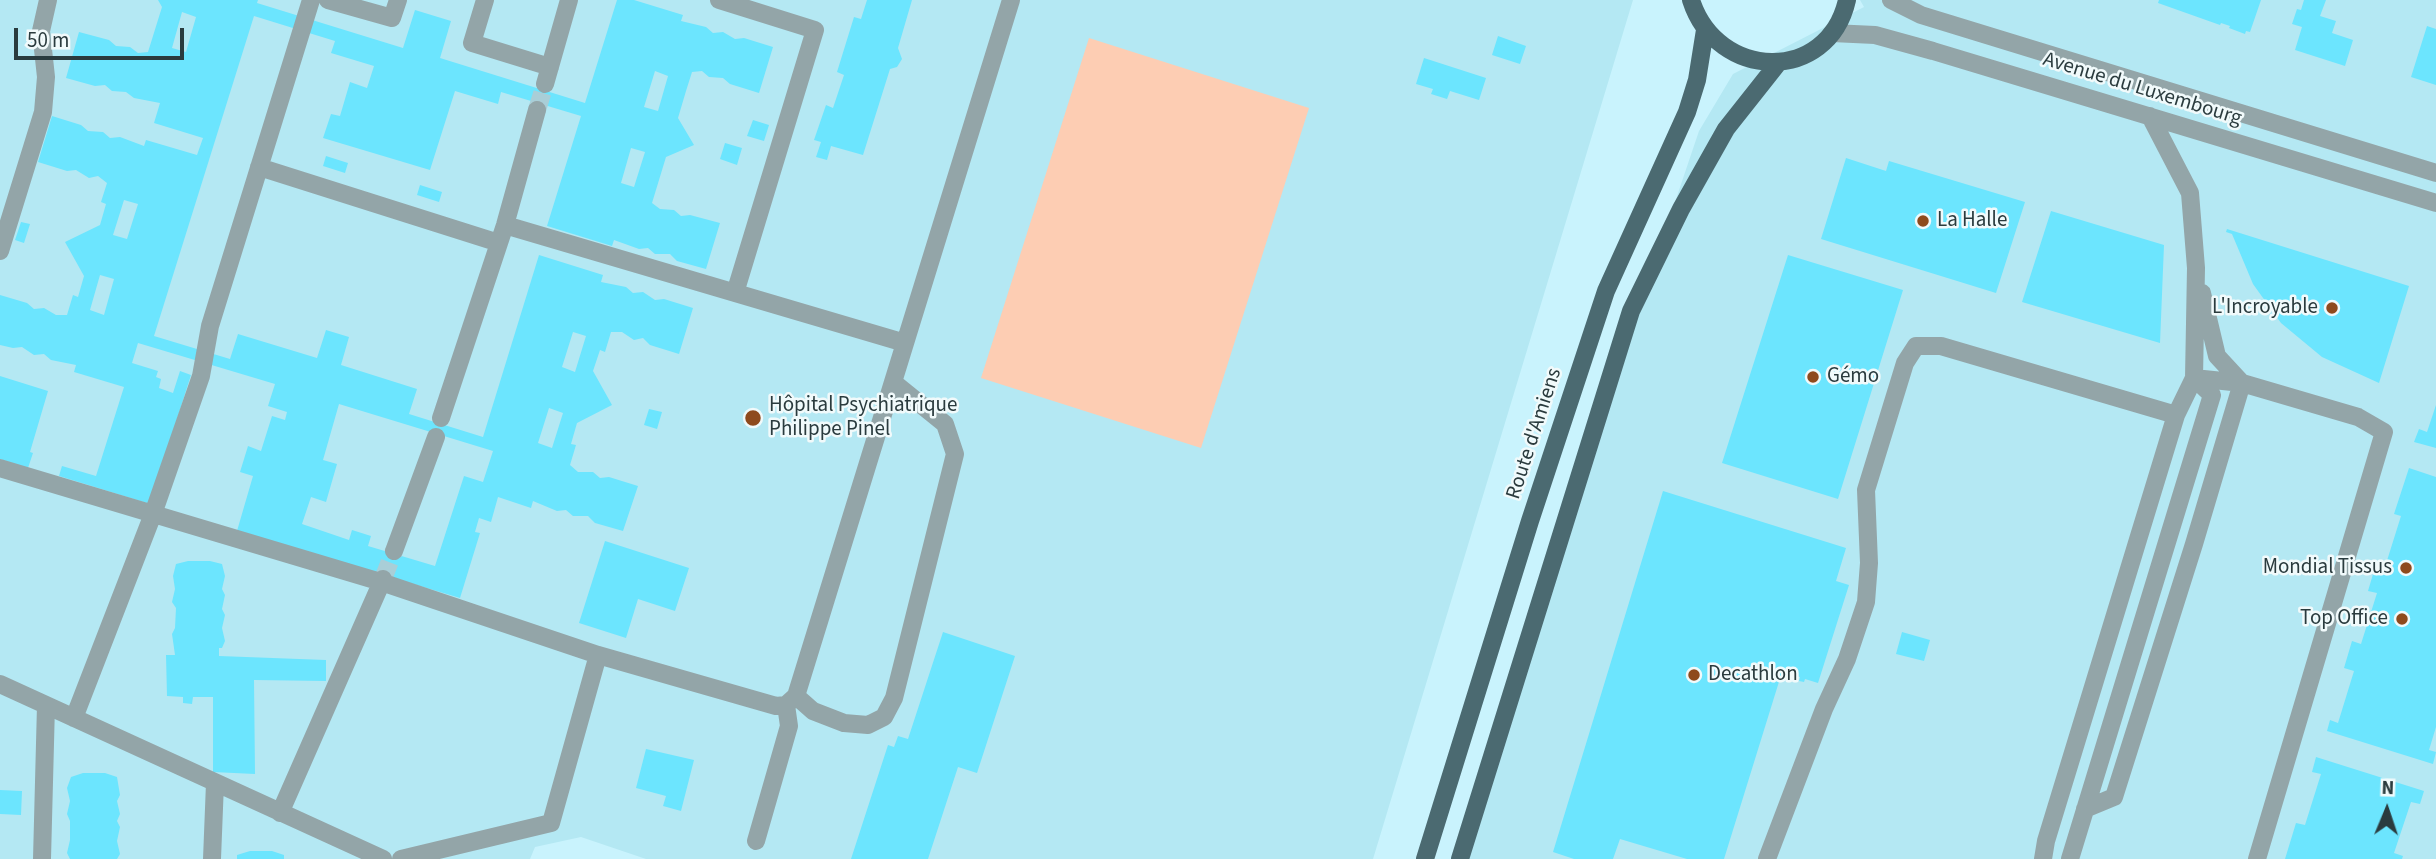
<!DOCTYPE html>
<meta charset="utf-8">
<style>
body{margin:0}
#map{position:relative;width:2436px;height:859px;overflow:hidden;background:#c9f3fd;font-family:"Source Sans 3",sans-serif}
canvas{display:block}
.north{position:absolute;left:2352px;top:775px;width:70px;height:70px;-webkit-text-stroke:5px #f1fafb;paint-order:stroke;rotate:2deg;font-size:19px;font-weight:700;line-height:28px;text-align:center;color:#2a3b3e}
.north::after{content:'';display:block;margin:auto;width:24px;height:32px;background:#2a3b3e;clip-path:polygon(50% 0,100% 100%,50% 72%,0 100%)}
.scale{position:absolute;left:14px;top:28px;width:170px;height:32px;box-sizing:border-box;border:4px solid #2a3b3e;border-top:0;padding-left:9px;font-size:21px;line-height:24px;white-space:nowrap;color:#2a3b3e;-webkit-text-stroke:5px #f1fafb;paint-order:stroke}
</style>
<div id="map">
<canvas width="2436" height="859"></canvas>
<div class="north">N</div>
<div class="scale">50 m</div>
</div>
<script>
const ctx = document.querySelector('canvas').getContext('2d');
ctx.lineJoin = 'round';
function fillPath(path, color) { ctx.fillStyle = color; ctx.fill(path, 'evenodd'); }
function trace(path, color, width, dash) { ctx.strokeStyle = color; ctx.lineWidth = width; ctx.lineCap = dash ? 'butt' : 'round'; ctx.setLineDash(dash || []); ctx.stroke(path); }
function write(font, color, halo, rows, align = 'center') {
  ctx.font = font + ' "Source Sans 3",sans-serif'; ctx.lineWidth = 5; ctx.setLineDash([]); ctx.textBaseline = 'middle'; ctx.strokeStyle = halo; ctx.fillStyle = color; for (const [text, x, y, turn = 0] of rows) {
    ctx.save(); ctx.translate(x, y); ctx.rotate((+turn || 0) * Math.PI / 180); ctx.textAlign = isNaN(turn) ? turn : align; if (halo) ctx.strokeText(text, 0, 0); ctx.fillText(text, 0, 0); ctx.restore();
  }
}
const built = new Path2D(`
 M0,0H1633L1373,859H646L581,837L535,847L530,859H0Z
 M1860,0H2436V859H1453L1699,131L1733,74L1864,7Z`);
const green = new Path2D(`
 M1089,38L1309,108L1201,448L981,378Z`);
const building = new Path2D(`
 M158,0H258L257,3L403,48L415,10L451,21L440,58L585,103L617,0H634L683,15L681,21L706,27L713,33L723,32L735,39L744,38L773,47L759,93L730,84L723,78L709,77L702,71L692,72L686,91L678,118L694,145L666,157L652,203L660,209L674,210L681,216L690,215L720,223L706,269L677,261L670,254H655L648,248L639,249L614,240L612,246L547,226L581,116L501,92L498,104L455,91L430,170L323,138L331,114L340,116L350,82L367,88L374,66L331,53L335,41L254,16L154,336L230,359L238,334L317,358L326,330L349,337L341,365L417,389L409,414L483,437L539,255L603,275L601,282L626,287L633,293L643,292L655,300L664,299L693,308L679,354L650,345L643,338L634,340L622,332H611L605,352L600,350L593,371L612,405L577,423L571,444L576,445L570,465L578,472H593L600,478L609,477L638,486L623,531L595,523L588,516H573L566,510L557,511L533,501L531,508L498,497L491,522L479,518L475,532L480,533L460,598L237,531L253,476L240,472L248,446L261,451L272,416L285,420L287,412L268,406L275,384L138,343L132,363L158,371L156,377L161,379L159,388L173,393L180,371L191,375L150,504L59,476L62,466L96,476L124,387L74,372L76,365L51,360L44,354L34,355L22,347L13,348L0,345V295L27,303L34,309L44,308L56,315H67L73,295L78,297L84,276L65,242L100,225L106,204L101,202L107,183L98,176L89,178L76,170L67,171L38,162L52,116L81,125L88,131L103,132L110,138L120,137L144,146L146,140L197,155L203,138L154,123L160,103L134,98L126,92L112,91L105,85L95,86L66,78L79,32L109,40L116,46L130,47L138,53L148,52L162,7ZM182,12L196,17L186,52L172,48ZM655,71L668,76L658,111L644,107ZM631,148L645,152L634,187L621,183ZM124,200L138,204L127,239L113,235ZM100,275L114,279L104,315L90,310ZM573,332L586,336L575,372L562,367ZM339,404L493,451L483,482L464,476L435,566L368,546L371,536L352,530L349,540L302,524L311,497L326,502L337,464L323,460ZM549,408L563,413L552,448L538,443Z
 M867,0H912L898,48L902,59L897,67L890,69L863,155L831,146L827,160L816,157L821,142L814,140L826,105L833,108L844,75L837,72L854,17L861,19Z
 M2159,0H2261L2250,32L2246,31L2245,34L2229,28L2230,26L2221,23L2220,25L2158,3Z
 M2304,0H2326L2320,16L2336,21L2332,33L2353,40L2345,66L2295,50L2302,27L2292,24L2297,9L2301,10Z
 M2427,26L2436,29V85L2411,77Z
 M1498,36L1526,46L1520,64L1492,55Z
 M1424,58L1486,78L1479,100L1450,91L1447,99L1431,94L1433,89L1416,84Z
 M753,120L769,125L764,141L747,136Z
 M725,143L742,148L737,165L720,159Z
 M326,156L348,163L345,173L323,166Z
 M1846,158L1886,171L1889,161L2025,202L1996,293L1821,239Z
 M420,185L442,192L439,202L417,195Z
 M2051,211L2164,245L2160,343L2022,302Z
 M21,222L30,224L24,243L15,240Z
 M2227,229L2409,286L2379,383L2322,357L2281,323L2253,284L2232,234L2226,232Z
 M1788,255L1903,290L1838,499L1722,463Z
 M0,376L48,391L30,452L33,453L28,468L0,459Z
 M2436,405V448L2414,442L2419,429L2427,432Z
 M649,409L662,412L657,429L644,425Z
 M2409,468L2436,477V727L2429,750L2436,752L2433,764L2327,731L2330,720L2338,723L2354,671L2344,668L2352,641L2361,644L2377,593L2368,591L2376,564L2385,567L2401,516L2394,514Z
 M1663,491L1846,548L1836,581L1849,585L1818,683L1805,679L1804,682L1799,681L1800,677L1782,672L1724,859H1687L1620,839L1613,859H1574L1553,852Z
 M605,541L689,568L675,611L638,599L626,638L579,623Z
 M188,561H210L222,564L225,576L222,589L225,595L222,609L225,615L222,628L225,641L222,648H219V656L326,660V681L254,680L255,774L213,772V697H193L192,704L183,703V697L167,696L166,655H175L172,634L175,628L176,608L172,602L175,589L173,576L176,564Z
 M943,632L1015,656L977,773L958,767L928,859H851L888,745L894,747L898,736L908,739Z
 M1902,632L1930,640L1924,661L1896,654Z
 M646,749L694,760L681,811L663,806L666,796L636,788Z
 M2316,757L2424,791L2420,804L2411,802L2394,853L2403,856L2402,859H2285L2296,823L2305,825L2321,774L2312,772Z
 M83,773H105L117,777L120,795L117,801L120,814L117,821L120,827L117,841L120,854L117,859H70L67,853L70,840V821L67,814L70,801L67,788L71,777Z
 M0,790L22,791L21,815L0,814Z
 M250,851H272L284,855V859H237V855Z`);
const minorTunnel = new Path2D(`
 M537,110L545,84
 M383,579L394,551`);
const minor = new Path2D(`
 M328,0L392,18L398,0
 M485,0L472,43L550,67
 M719,0L815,30L735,293
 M1891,0L1921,15L2436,173
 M1832,33L1875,35L1933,51L2436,203
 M545,84L569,0
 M259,167L499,243
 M505,225L905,343
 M0,251L43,112L46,77L41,31L48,0
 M2202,293L2217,356L2242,383
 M441,418L505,225L537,110
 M0,468L381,582L598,655L776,706L786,705L796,696L1011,0
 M394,551L436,437
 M0,684L383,859
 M796,696L813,711L844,723L868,725L884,717L894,698L955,454L945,424L893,382
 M74,718L153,514L201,376L210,326L311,0
 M2085,809L2114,797L2194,544L2242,383
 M280,813L383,579
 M756,841L789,726L786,705
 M42,859L46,705
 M212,859L215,783
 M401,859L551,823L598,655
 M1767,859L1824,709L1847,659L1866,602L1869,563L1866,490L1905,363L1916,346H1941L2176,415
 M2043,859L2046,841L2176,415L2194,378L2242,383L2358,417L2384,432L2257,859
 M2070,859L2212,395L2194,378L2196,268L2190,193L2150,116`);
const major = new Path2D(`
 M1691,0C1717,81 1828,84 1847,0
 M1425,859L1530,521L1606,291L1687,112L1697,80L1705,30
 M1460,859L1631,311L1681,209L1726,129L1779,62`);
const markers = [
 [1923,221,7,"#8e4a1d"],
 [2332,308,7,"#8e4a1d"],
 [1813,377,7,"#8e4a1d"],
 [753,418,9,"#8e4a1d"],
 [2406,568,7,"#8e4a1d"],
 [2402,619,7,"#8e4a1d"],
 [1694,675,7,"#8e4a1d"]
];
const streetNames = [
 ["Avenue du Luxembourg",2142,90,17],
 ["Route d'Amiens",1535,434,-72]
];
const poiNames = [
 ["La Halle",1937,221],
 ["L'Incroyable",2318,308,"right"],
 ["Gémo",1827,377],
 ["Hôpital Psychiatrique",769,406],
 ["Philippe Pinel",769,430],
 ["Mondial Tissus",2392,568,"right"],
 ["Top Office",2388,619,"right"],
 ["Decathlon",1708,675]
];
fillPath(built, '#b4e8f3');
fillPath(green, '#fdcdb3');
fillPath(building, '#6ce5fe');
trace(minorTunnel, '#a9ced7', 18, [18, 9]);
trace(minor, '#93a5a8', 18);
trace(major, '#4b6a71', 18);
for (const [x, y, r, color] of markers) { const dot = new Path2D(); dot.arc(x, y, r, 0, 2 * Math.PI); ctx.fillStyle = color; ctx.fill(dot); trace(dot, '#f1fafb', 2.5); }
write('21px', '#2a3b3e', '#f1fafb', streetNames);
write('21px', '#2a3b3e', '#f1fafb', poiNames, 'left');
</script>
